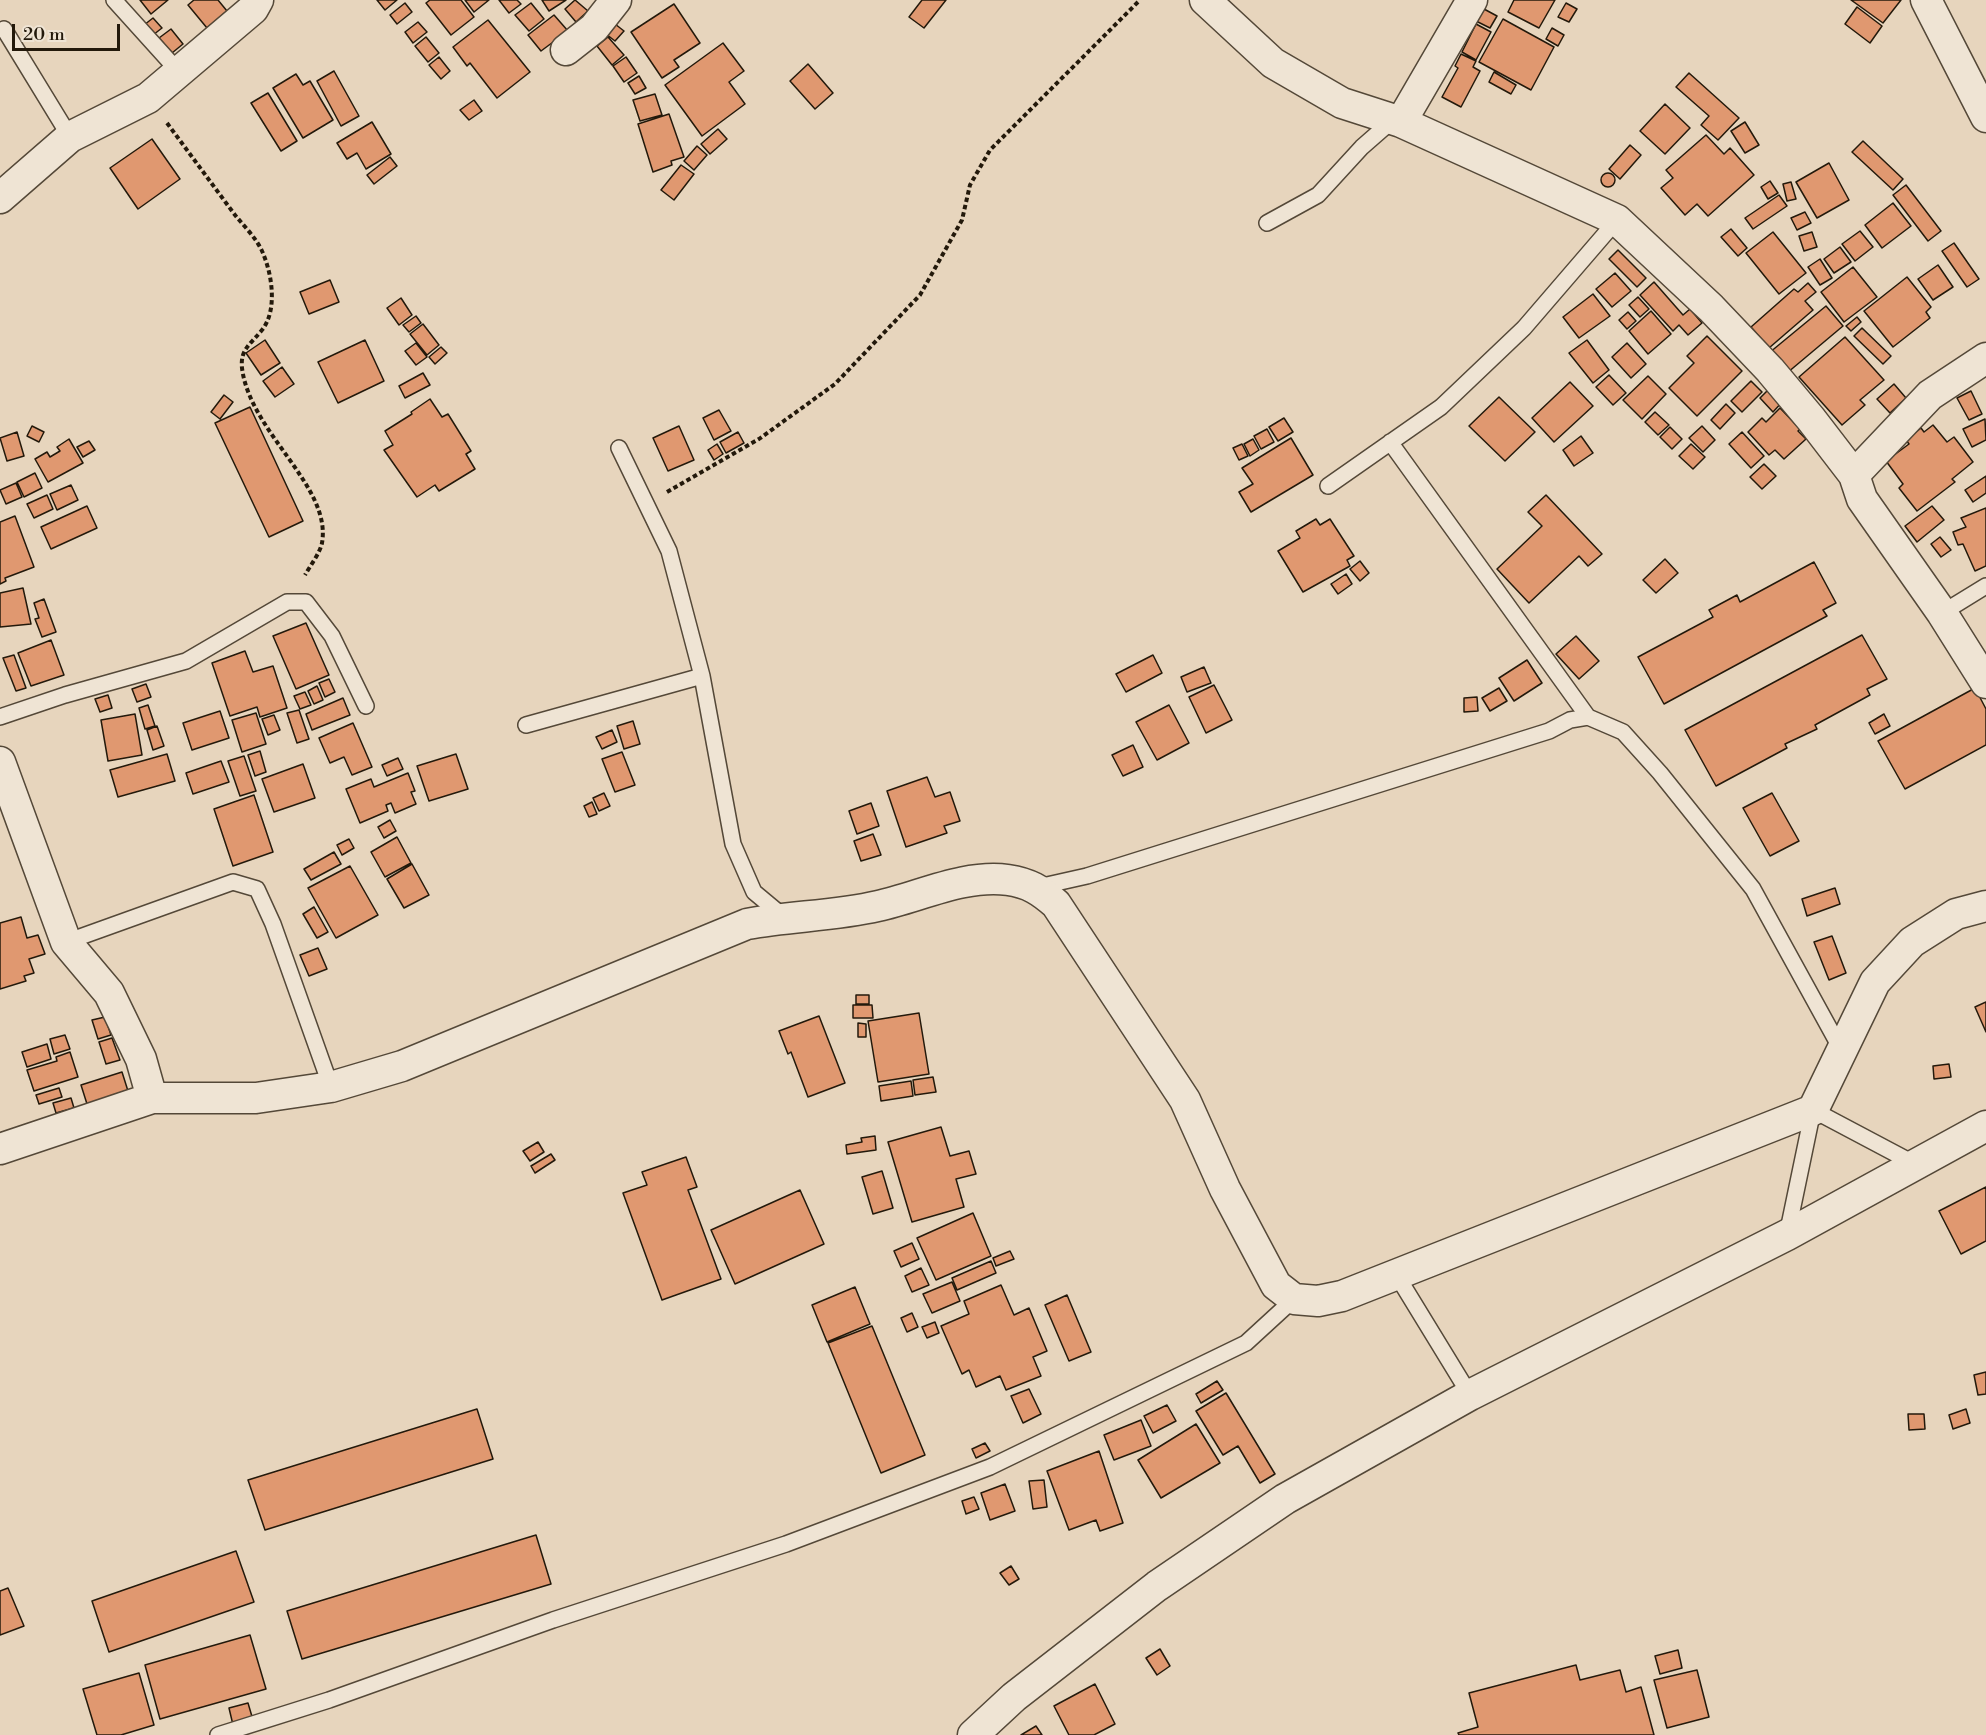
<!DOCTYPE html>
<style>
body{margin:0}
#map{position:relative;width:1986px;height:1735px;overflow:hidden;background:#e7d5bd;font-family:"Libre Bodoni",serif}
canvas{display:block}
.scale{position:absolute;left:12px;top:24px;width:108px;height:27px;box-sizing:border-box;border:3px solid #23190b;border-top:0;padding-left:8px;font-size:18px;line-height:21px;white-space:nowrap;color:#23190b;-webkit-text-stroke:4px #efe4d4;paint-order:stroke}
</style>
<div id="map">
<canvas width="1986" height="1735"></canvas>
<div class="scale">20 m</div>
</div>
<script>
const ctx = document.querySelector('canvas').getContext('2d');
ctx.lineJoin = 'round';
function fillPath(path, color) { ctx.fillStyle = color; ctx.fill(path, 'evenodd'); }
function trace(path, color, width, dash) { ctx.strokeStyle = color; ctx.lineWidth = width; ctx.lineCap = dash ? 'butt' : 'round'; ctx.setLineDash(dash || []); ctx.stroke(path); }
const building = new Path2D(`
 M140,0H168L151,14Z
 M194,0H218L227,11L207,28L188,5Z
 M377,0H397L385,10Z
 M430,0H461L474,17L451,35L426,3Z
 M465,0H489L474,12Z
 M499,0H517L521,4L509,13Z
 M542,0H566L549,11Z
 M575,0L588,11L576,22L565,9Z
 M922,0H946L924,28L909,17Z
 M1514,0H1555L1539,28L1508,12Z
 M1851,0H1901L1883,23Z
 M405,3L412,12L397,24L390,15Z
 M531,3L544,19L529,31L515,15Z
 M1566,3L1577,9L1569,22L1558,17Z
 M674,4L700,43L674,60L679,67L662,78L631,32Z
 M1857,7L1882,26L1870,43L1845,24Z
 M1484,9L1497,16L1490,28L1476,21Z
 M554,15L568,31L541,51L528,35Z
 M153,18L162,28L153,35L144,25Z
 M1503,19L1554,47L1531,90L1479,62Z
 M488,20L530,72L497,98L470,63L467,66L453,47Z
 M418,22L427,32L413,43L405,32Z
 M615,24L624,31L615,41L606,34Z
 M1476,24L1491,32L1476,60L1462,52Z
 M1552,28L1564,35L1558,46L1546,39Z
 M171,29L183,44L172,53L159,38Z
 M426,37L439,53L428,62L415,46Z
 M608,37L624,55L612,65L597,46Z
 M723,43L744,71L729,82L745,104L702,136L665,85Z
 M1461,54L1476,61L1473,67L1480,71L1461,107L1442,97L1458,68L1455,66Z
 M439,57L450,71L441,79L429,65Z
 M626,57L637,73L624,82L613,66Z
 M808,64L833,93L815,109L790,81Z
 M334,71L359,116L341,126L317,81Z
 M1494,72L1516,85L1511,94L1489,82Z
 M1689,73L1739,118L1718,140L1701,125L1709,116L1676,87Z
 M296,74L303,85L310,81L333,120L303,138L273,88Z
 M639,76L646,88L635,94L628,83Z
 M268,93L297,141L281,151L251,103Z
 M655,94L662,115L640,121L633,100Z
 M474,100L482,111L469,120L460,110Z
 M1665,104L1690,128L1665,154L1640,131Z
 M669,114L684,157L671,161L672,165L653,172L638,124Z
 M372,122L391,154L366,169L357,153L347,159L337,143Z
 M1745,122L1759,145L1745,153L1731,131Z
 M718,129L727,139L710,154L701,144Z
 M1706,135L1724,154L1730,148L1754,175L1708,216L1697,204L1685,215L1661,188L1673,178L1666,170Z
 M152,139L180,179L138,209L110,168Z
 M1863,141L1903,179L1893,190L1852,152Z
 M1630,145L1641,155L1620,179L1609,169Z
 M697,146L707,155L694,170L684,161Z
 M390,157L397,166L374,184L367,175Z
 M1829,163L1849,200L1817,218L1796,182Z
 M681,165L694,174L674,200L661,190Z
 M1601 180a7 7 0 1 1 14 0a7 7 0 1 1-14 0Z
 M1770,181L1778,193L1768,199L1761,187Z
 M1791,182L1796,199L1787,201L1783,184Z
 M1906,185L1941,231L1928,241L1893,195Z
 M1779,195L1787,206L1753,229L1745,218Z
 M1893,203L1911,226L1882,248L1865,225Z
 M1805,212L1811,223L1797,230L1791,218Z
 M1731,229L1747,248L1738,256L1721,237Z
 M1860,231L1873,247L1855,261L1842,244Z
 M1773,232L1806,273L1779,294L1746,253Z
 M1812,232L1817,247L1804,251L1799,236Z
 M1954,243L1979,279L1967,287L1942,251Z
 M1840,247L1851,262L1834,273L1824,259Z
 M1618,250L1646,278L1637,287L1609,259Z
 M1820,259L1832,278L1820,285L1808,267Z
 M1938,265L1953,287L1933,300L1918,279Z
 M1853,267L1877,297L1844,322L1821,292Z
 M1615,273L1631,291L1612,307L1596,289Z
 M1907,277L1931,307L1926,312L1930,318L1893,347L1864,311Z
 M330,280L339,302L309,314L300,292Z
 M1654,282L1683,315L1690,309L1702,323L1688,335L1679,325L1673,331L1640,295Z
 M1808,283L1816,292L1805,301L1813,310L1769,348L1751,327L1794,289L1798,292Z
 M1593,294L1610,316L1579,338L1563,317Z
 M1638,297L1649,309L1640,317L1629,305Z
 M401,298L412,315L399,325L387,308Z
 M1826,306L1843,326L1787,373L1769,353Z
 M1651,311L1671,334L1648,354L1629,331Z
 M1628,312L1636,321L1627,329L1619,320Z
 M416,316L421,323L409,332L403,325Z
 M1857,317L1861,322L1851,331L1846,326Z
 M423,324L439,345L427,355L410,334Z
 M1862,328L1891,356L1883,364L1854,336Z
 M1707,336L1742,371L1697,416L1669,388L1694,363L1687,356Z
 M1845,337L1884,380L1860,400L1865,405L1842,425L1799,377Z
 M265,340L280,363L261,375L246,353Z
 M365,340L384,381L338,403L318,362Z
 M1587,340L1609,370L1593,383L1569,353Z
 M416,343L427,357L416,365L405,351Z
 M1627,343L1646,364L1631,378L1612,357Z
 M441,347L447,353L435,364L429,357Z
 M282,367L294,384L275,397L263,381Z
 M423,373L430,385L405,398L399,386Z
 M1609,375L1626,393L1613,405L1596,387Z
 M1648,376L1666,394L1642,419L1623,400Z
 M1751,381L1762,392L1742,412L1731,401Z
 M1570,382L1593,406L1554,442L1532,418Z
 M1894,384L1906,398L1890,413L1877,399Z
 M1771,387L1784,400L1773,412L1760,398Z
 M1971,391L1982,414L1969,420L1957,398Z
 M224,395L233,402L220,419L211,412Z
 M1499,397L1535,432L1505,461L1469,426Z
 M430,399L442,417L448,414L471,451L466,454L475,469L439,491L435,485L417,497L384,450L393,445L385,431L412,414L411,412Z
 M1726,404L1735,413L1720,429L1711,420Z
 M250,407L303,521L269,537L215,423Z
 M1780,408L1800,429L1798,431L1806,439L1784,459L1775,450L1769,455L1748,432L1762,418L1766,422Z
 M719,410L731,431L714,440L703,418Z
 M1655,412L1669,425L1658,435L1645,422Z
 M1284,418L1293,432L1278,441L1269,427Z
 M1985,419L1986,440L1972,447L1963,429Z
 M1933,425L1947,442L1954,437L1973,462L1952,479L1955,482L1917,511L1899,488L1903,484L1886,461L1909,444L1906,440L1921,428L1924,432Z
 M32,426L44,432L39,442L27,436Z
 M679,426L694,460L668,471L653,438Z
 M1702,426L1715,440L1703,452L1689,438Z
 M1670,427L1682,439L1672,449L1660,437Z
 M1267,429L1274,442L1261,449L1254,436Z
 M17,432L24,456L7,461L0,438Z
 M738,432L744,443L726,453L720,442Z
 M1742,432L1764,456L1751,468L1729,444Z
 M1581,436L1593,453L1574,466L1563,450Z
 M1291,438L1313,475L1251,512L1239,492L1253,484L1242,468Z
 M69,439L83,463L48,482L35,459L47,452L50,457L60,451L57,447Z
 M1253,439L1259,450L1250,456L1244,444Z
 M89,441L95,450L83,457L77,447Z
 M717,444L723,454L714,460L708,450Z
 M1242,444L1248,456L1239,460L1233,448Z
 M1691,444L1705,457L1693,469L1679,456Z
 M1764,464L1776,476L1762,489L1750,477Z
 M35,473L42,488L24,497L17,482Z
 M1986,476V493L1973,502L1965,490Z
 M16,483L22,497L6,504L0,490Z
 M71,485L78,500L57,510L50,494Z
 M47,495L53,509L34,518L27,504Z
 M1546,495L1602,554L1588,566L1579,556L1529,603L1497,569L1542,526L1528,512Z
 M87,506L97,528L51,549L41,527Z
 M1932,506L1944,520L1917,542L1905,526Z
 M1986,508V566L1975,571L1963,544L1958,545L1953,532L1966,527L1961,518Z
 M15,516L34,567L5,578L6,581L0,584V522Z
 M1316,519L1320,525L1330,519L1354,556L1347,560L1350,566L1303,592L1278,551L1300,538L1296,531Z
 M1940,537L1951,550L1941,557L1931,544Z
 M1665,559L1678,573L1656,593L1643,580Z
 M1360,561L1369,573L1360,581L1350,569Z
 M1814,562L1836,603L1823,610L1827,616L1664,704L1638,657L1713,617L1709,610L1737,595L1740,602Z
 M1346,574L1352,584L1338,594L1331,584Z
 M23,588L31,624L0,627V593Z
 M44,599L56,632L42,637L35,619L39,618L34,603Z
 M306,623L329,675L296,689L273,636Z
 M1862,635L1887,679L1867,689L1870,695L1815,725L1817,729L1785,744L1787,748L1716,786L1685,730Z
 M1576,636L1599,661L1579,679L1556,654Z
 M51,640L64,675L31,686L18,653Z
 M245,651L253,672L273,666L287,708L260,717L257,707L230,716L212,663Z
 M14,655L26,688L16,691L3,658Z
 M1153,655L1162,673L1126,692L1116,674Z
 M1527,660L1542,683L1514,701L1499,678Z
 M1204,667L1211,683L1187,692L1181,677Z
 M329,679L335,692L325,697L319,683Z
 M146,684L151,697L137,702L132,689Z
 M1214,685L1232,720L1206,733L1189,697Z
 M317,686L323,700L314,704L308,691Z
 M1499,688L1507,701L1490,711L1482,698Z
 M1975,688L1986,709V745L1905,789L1878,741Z
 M305,692L311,705L300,709L294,696Z
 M108,695L112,708L100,712L95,699Z
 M1477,697L1478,711L1464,712V698Z
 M343,698L350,715L312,730L306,714Z
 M148,705L155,726L145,729L139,708Z
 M1169,705L1189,743L1157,760L1136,722Z
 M299,710L309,739L297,743L287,713Z
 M220,711L229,738L192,750L183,723Z
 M256,713L266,744L242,752L232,720Z
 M135,714L142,755L108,761L101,720Z
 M1884,714L1890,726L1875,734L1869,723Z
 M274,715L280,730L268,735L262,719Z
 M633,721L640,744L624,749L617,726Z
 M353,723L372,767L352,775L344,757L330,763L319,738Z
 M157,726L164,746L153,750L147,730Z
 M612,730L617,742L602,749L596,737Z
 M1133,745L1143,767L1123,776L1112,755Z
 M260,751L266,772L255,776L248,755Z
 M622,752L635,785L615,792L602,759Z
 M167,754L175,781L118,797L110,770Z
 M456,754L468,789L429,801L417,766Z
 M244,756L256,791L240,796L228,761Z
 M398,758L403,769L387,776L382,765Z
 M221,761L229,782L193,794L186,773Z
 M303,764L315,798L274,812L262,779Z
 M408,773L415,791L411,792L416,804L395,813L391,803L386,805L388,811L360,823L346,789L371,779L374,787Z
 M927,777L935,797L950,792L960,821L944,826L947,833L906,847L887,791Z
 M604,793L610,806L599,811L593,798Z
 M1772,793L1799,841L1770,856L1743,808Z
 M254,795L273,852L233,866L214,809Z
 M592,802L597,814L589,817L584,806Z
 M871,803L879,826L857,834L849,811Z
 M390,820L396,831L384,838L378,827Z
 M873,834L881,855L861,861L854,841Z
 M397,837L411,863L385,877L371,852Z
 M349,839L354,848L342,855L337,845Z
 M334,852L341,864L311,880L304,869Z
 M412,864L429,895L404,908L387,879Z
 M350,866L378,915L336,938L308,888Z
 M1835,888L1840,904L1807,916L1802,899Z
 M314,907L328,932L317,938L303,914Z
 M21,917L27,938L38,935L45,954L29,959L34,973L24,976L26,981L0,989V923Z
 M1832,936L1846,973L1829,980L1814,942Z
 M318,948L327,969L309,976L300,955Z
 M856,995H869V1004H856Z
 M1986,1002V1032L1975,1007Z
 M853,1005H872L873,1018H853Z
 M919,1013L929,1074L878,1082L868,1021Z
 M819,1016L845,1083L808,1097L791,1052L788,1054L779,1031Z
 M105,1017L111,1035L98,1039L92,1020Z
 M858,1023L866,1024V1037H858Z
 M65,1035L70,1049L54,1054L50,1039Z
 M112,1038L120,1060L106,1064L99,1042Z
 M47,1044L51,1059L27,1067L22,1052Z
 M70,1052L78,1077L34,1091L27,1070L57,1061L56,1057Z
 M1949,1064L1951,1077L1934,1079L1933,1066Z
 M122,1072L128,1091L87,1104L81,1085Z
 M933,1077L936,1092L915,1095L913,1080Z
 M911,1081L913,1096L881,1101L879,1086Z
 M59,1088L62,1097L39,1104L36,1095Z
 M71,1098L74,1108L56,1113L53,1103Z
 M941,1127L950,1156L969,1151L976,1174L956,1179L964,1207L912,1222L888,1142Z
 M875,1136L876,1150L847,1154L846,1145L862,1142L861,1138Z
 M538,1142L544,1152L530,1161L523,1151Z
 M551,1154L555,1160L535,1173L531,1166Z
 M686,1157L697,1187L688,1190L721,1279L662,1300L623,1193L647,1185L642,1172Z
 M882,1171L893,1208L873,1214L862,1177Z
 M1986,1187V1241L1961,1254L1939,1211Z
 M800,1190L824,1244L735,1284L711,1230Z
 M973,1213L991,1256L936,1280L917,1238Z
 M912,1243L919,1259L901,1267L894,1251Z
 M1010,1251L1014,1259L996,1266L993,1258Z
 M991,1261L996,1273L957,1290L952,1278Z
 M921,1268L929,1285L912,1292L905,1276Z
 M952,1282L960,1301L932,1313L923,1294Z
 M1001,1285L1014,1315L1029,1308L1047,1351L1033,1357L1041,1376L1006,1390L1000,1376L976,1387L969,1370L962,1374L941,1326L969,1314L964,1301Z
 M855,1287L870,1324L827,1342L812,1305Z
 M1067,1295L1091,1352L1069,1361L1045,1305Z
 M912,1313L918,1327L907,1332L901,1318Z
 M935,1322L939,1333L927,1338L922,1327Z
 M872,1326L925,1455L881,1473L828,1343Z
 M1986,1372V1394L1978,1395L1974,1375Z
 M1217,1381L1223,1390L1201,1403L1196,1394Z
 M1029,1389L1041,1414L1023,1423L1011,1396Z
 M1226,1393L1275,1474L1260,1483L1238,1446L1223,1455L1196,1411Z
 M1167,1405L1176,1421L1153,1433L1144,1416Z
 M477,1409L493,1459L265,1530L248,1480Z
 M1966,1409L1970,1423L1953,1429L1949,1415Z
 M1908,1414H1924L1925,1429L1909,1430Z
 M1141,1420L1151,1446L1114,1460L1104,1435Z
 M1196,1424L1220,1463L1161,1498L1138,1460Z
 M985,1443L990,1451L976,1458L972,1449Z
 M1099,1451L1123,1523L1100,1531L1096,1520L1069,1530L1047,1471Z
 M1044,1480L1047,1507L1033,1509L1029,1481Z
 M1005,1484L1015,1511L990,1520L981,1493Z
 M974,1497L979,1509L966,1514L962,1501Z
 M536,1535L551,1584L302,1659L287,1611Z
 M236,1551L254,1602L109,1652L92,1601Z
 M1011,1566L1019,1579L1009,1585L1000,1573Z
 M8,1588L24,1626L0,1635V1591Z
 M250,1635L266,1689L160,1719L145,1665Z
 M1160,1649L1170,1666L1157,1675L1146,1658Z
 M1678,1650L1682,1668L1660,1674L1655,1656Z
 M1576,1665L1580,1680L1620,1670L1626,1692L1641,1687L1654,1735H1459L1458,1733L1478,1727L1469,1693Z
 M1697,1670L1709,1717L1667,1728L1654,1680Z
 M139,1673L154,1725L121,1735H97L83,1689Z
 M1095,1684L1115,1724L1094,1735H1069L1054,1706Z
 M248,1703L253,1720L233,1725L229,1708Z
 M1036,1726L1042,1735H1021Z`);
const path = new Path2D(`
 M167,123C190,154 212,184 235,215C244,226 256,238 262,251C272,273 278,310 262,330C251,344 240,349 242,368C250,433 332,486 322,543C320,553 310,566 305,575
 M667,492L759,439L835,384L920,295L962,220L970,185L990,150L1140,0`);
const lane = new Path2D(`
 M114,0L179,72
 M4,29L70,137
 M1267,223L1318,195L1362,147L1394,119
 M1390,442L1588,717
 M619,448L669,551L702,676L733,844L754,892L784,917
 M1328,486L1441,407L1524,328L1617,220
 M1942,613L1986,586
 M0,717L65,695L186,661L287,602H306L332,636L366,706
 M526,725L702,676
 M1038,887L1087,876L1549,731L1570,720L1588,717L1623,732L1660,773L1753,889L1842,1051
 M66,942L233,882L257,889L273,924L331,1087
 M1787,1235L1813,1110L1915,1164
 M1396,1274L1470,1395
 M218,1735L329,1700L553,1620L786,1544L990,1467L1246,1343L1294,1299`);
const street = new Path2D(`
 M1205,0L1273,63L1342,103L1401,122L1617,220L1711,308L1770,370L1811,419L1854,475L1862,499L1942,613L1986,683
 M1926,0L1986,117
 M566,50L594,28L616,0
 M1401,122L1472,0
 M0,198L70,137L148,98L253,9L258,0
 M1854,475L1930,395L1986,358
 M0,762L66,942L109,993L141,1059L152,1098
 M0,1149L152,1098H256L331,1087L402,1066L747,924C791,916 835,916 878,906C919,897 965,874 1008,880C1029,883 1040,890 1056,904L1185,1100L1225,1189L1276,1285L1294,1299L1318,1301L1342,1296L1813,1110L1875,982L1912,942L1956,914L1986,906
 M973,1735L1014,1697L1157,1586L1285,1499L1470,1395L1787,1235L1986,1126`);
fillPath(building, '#e09870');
trace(building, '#23190b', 1.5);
trace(lane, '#544838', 18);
trace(street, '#544838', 33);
trace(path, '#23190b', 4, [4.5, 3]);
trace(lane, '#efe4d4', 15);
trace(street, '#efe4d4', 30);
</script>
